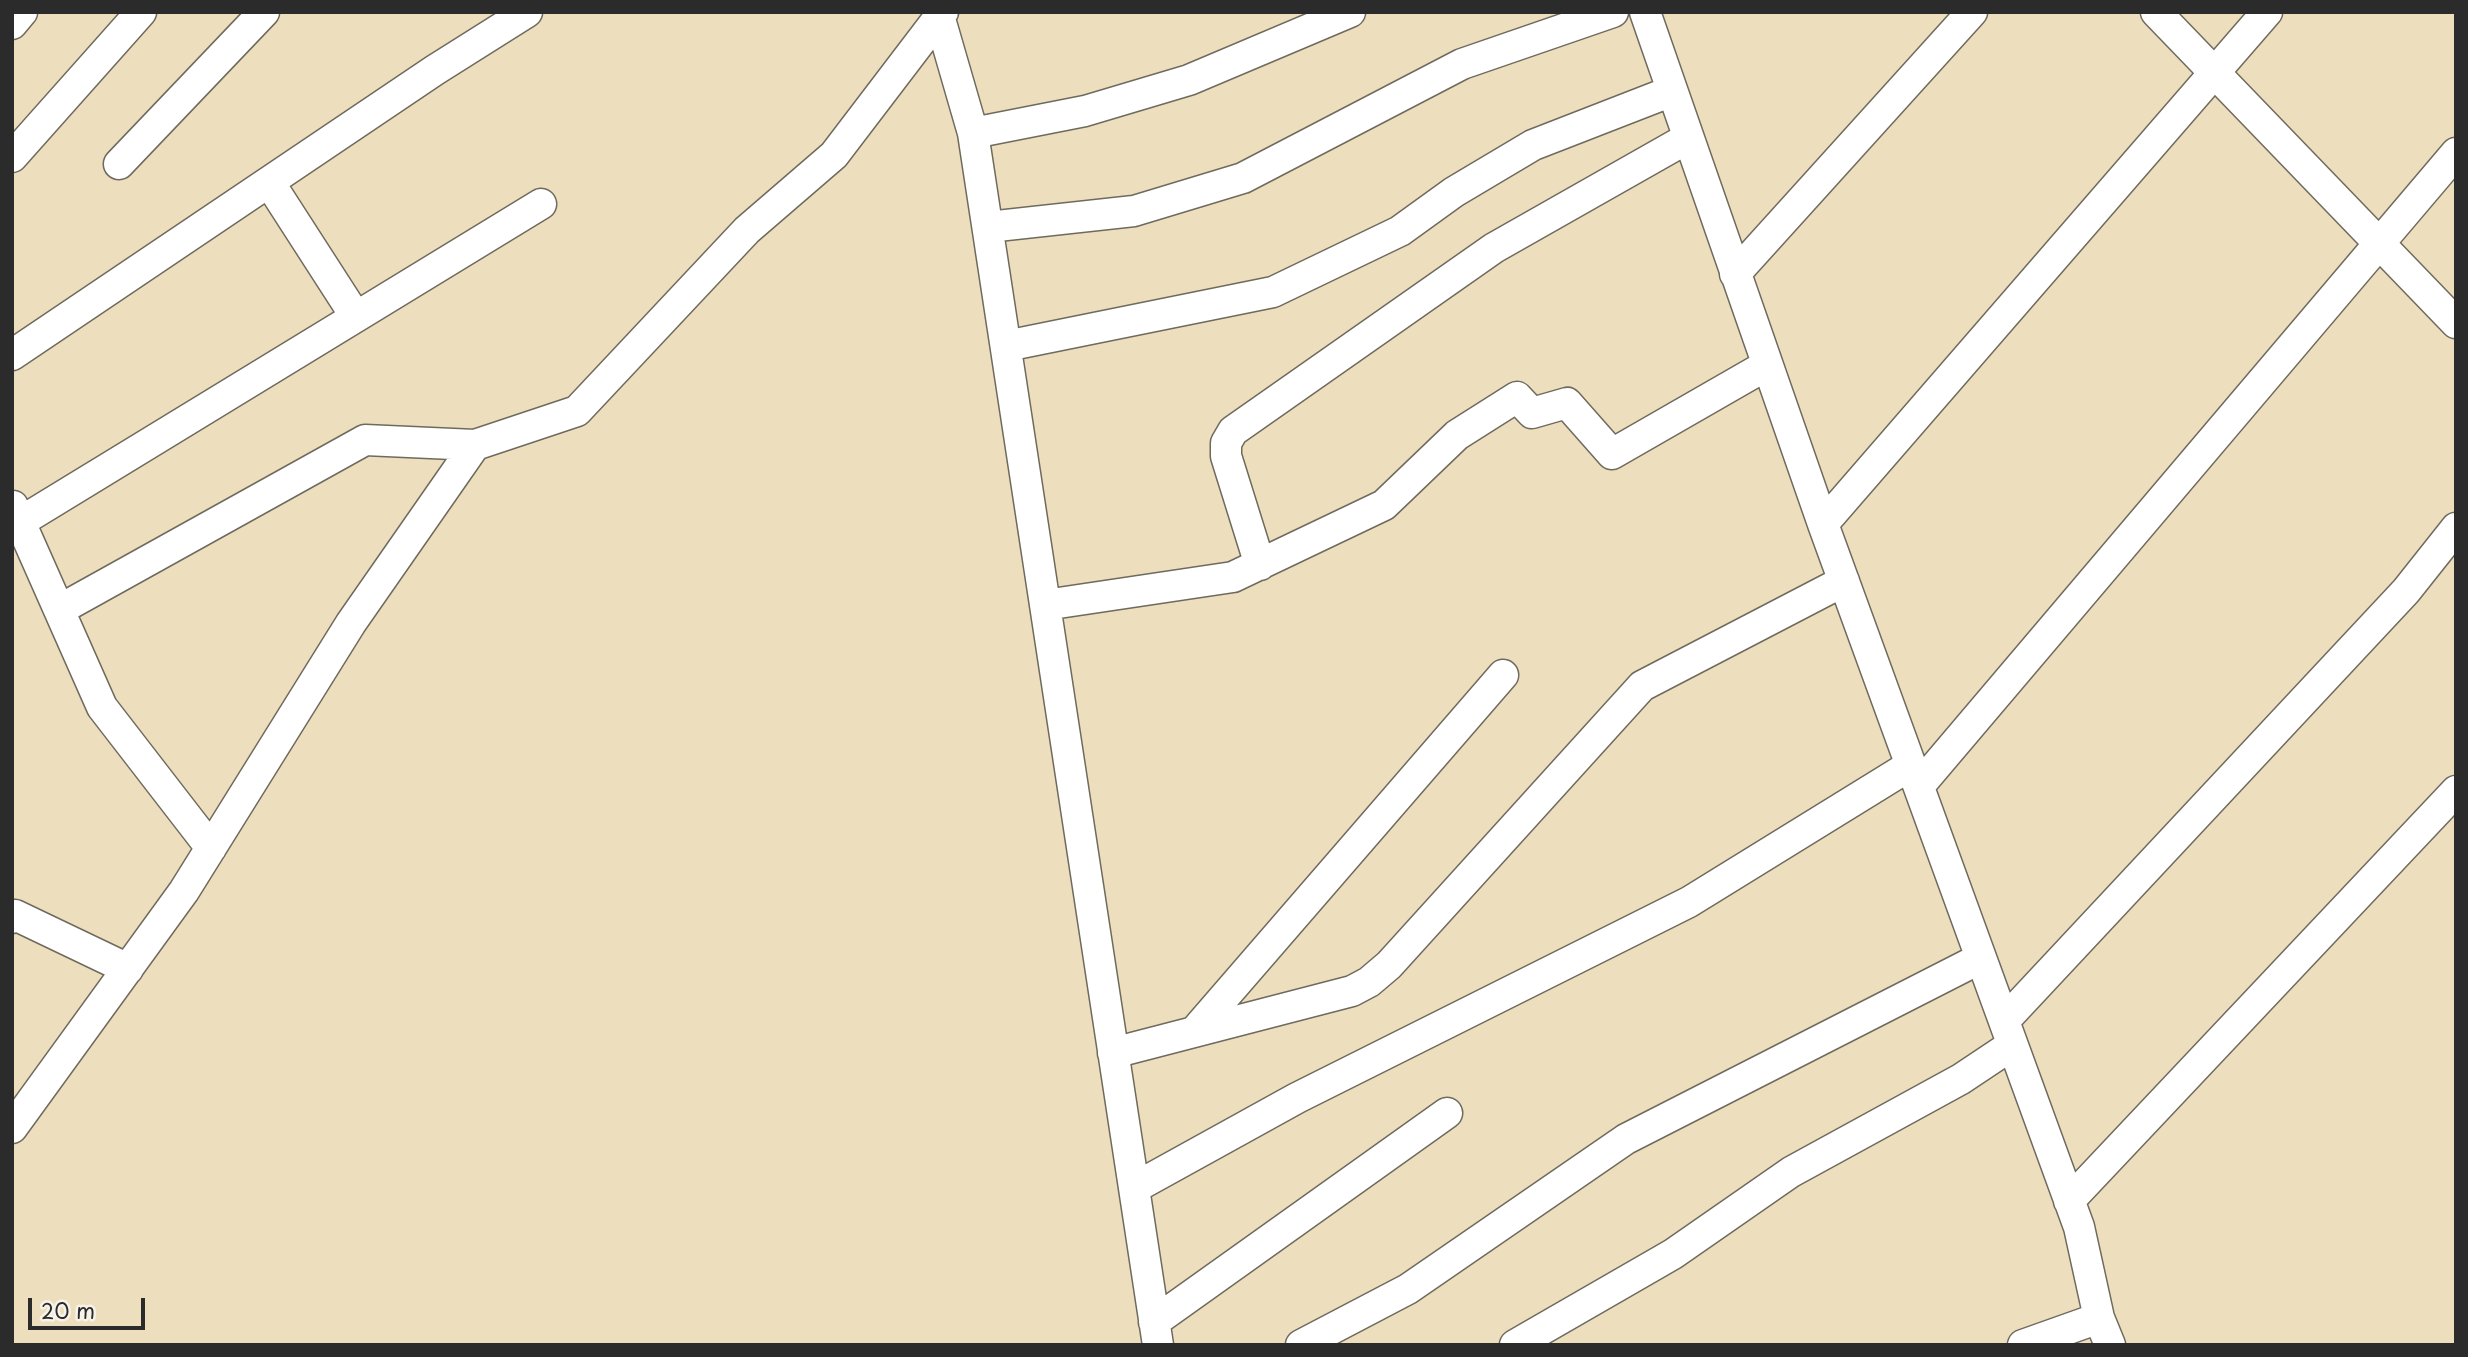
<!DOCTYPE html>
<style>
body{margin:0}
#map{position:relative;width:2468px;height:1357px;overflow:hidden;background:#eddfbd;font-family:"Playpen Sans",sans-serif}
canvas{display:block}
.frame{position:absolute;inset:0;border:14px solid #2b2b2b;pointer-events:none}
.scale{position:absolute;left:28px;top:1298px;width:117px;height:32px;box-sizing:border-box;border:4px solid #2b2b2b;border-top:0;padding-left:9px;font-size:21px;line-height:24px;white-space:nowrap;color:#2b2b2b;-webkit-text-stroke:5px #f7f3e8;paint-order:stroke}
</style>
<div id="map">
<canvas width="2468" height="1357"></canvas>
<div class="frame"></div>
<div class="scale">20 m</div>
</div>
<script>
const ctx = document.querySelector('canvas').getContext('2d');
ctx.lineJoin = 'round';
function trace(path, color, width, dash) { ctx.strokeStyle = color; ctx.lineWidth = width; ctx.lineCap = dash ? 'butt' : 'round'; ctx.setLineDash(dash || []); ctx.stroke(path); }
const minor = new Path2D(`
 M1645,12L1823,524L2079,1227L2099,1318L2110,1345
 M2156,12L2456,323
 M940,19L973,133L1158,1345
 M12,24L22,12
 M973,133L1085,111L1189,80L1350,12
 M12,157L141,12
 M119,164L264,12
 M269,182L356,317
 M988,227L1134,211L1243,178L1462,64L1613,12
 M1735,274L1972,12
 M1006,346L1273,292L1400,231L1454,192L1533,145L1672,91
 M12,355L435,70L527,12
 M13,506L102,707L211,848
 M20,522L541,204
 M1823,524L2267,12
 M1260,565L1226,456V443L1233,431L1494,248L1688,138
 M1045,605L1233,577L1384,505L1457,435L1517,397L1532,413L1567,403L1612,454L1767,365
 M59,610L365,440L475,445
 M1919,786L2456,153
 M12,918L15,915L128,969
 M2004,1021L2406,591L2456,528
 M1194,1032L1503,675
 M1113,1053L1352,991L1369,982L1389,965L1642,686L1844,581
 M12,1128L184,891L351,623L475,445L577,411L747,230L834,155L943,12
 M1134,1188L1297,1098L1689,902L1911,765
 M2069,1201L2456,791
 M1154,1322L1447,1113
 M1301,1345L1408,1289L1626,1139L1981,958
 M1515,1345L1673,1254L1791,1172L1961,1079L2012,1045
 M2023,1345L2099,1318`);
trace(minor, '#6f6a5e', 33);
trace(minor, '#fff', 30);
</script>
